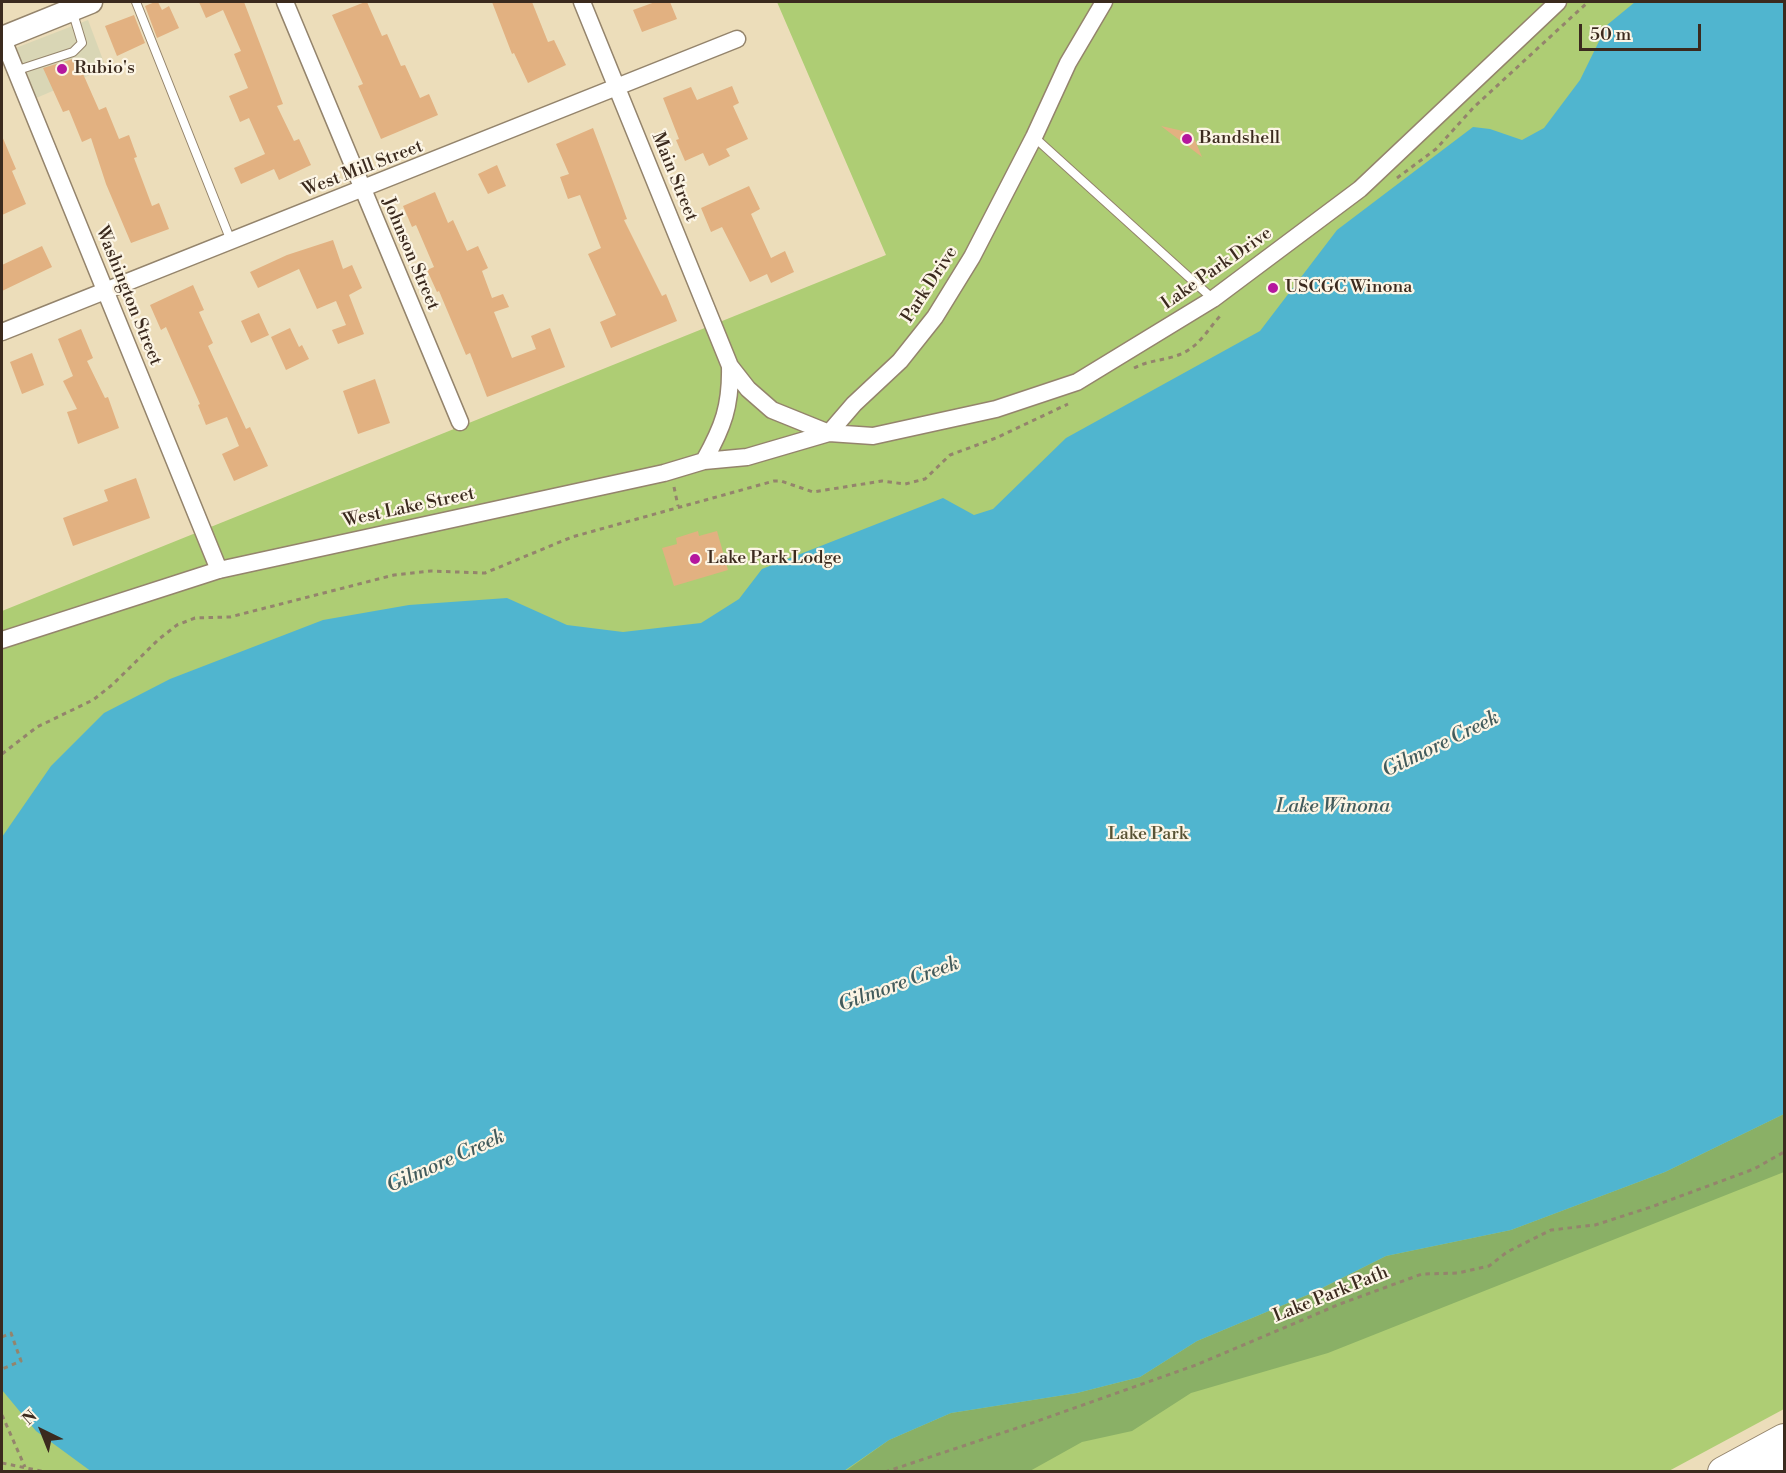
<!DOCTYPE html>
<style>
body{margin:0}
#map{position:relative;width:1786px;height:1473px;overflow:hidden;background:#ecddba;font-family:"Libre Bodoni",serif}
canvas{display:block}
.frame{position:absolute;inset:0;border:3px solid #3b2a1e;pointer-events:none}
.north{position:absolute;left:12px;top:1401px;width:60px;height:60px;-webkit-text-stroke:4px #fcf5e5;paint-order:stroke;rotate:317deg;font-size:16px;font-weight:700;line-height:24px;text-align:center;color:#3b2a1e}
.north::after{content:'';display:block;margin:auto;width:21px;height:27px;background:#3b2a1e;clip-path:polygon(50% 0,100% 100%,50% 72%,0 100%)}
.scale{position:absolute;left:1579px;top:24px;width:122px;height:27px;box-sizing:border-box;border:3px solid #3b2a1e;border-top:0;padding-left:8px;font-size:18px;line-height:21px;white-space:nowrap;color:#3b2a1e;-webkit-text-stroke:4px #fcf5e5;paint-order:stroke}
</style>
<div id="map">
<canvas width="1786" height="1473"></canvas>
<div class="frame"></div>
<div class="north">N</div>
<div class="scale">50 m</div>
</div>
<script>
const ctx = document.querySelector('canvas').getContext('2d');
ctx.lineJoin = 'round';
function fillPath(path, color) { ctx.fillStyle = color; ctx.fill(path, 'evenodd'); }
function trace(path, color, width, dash) { ctx.strokeStyle = color; ctx.lineWidth = width; ctx.lineCap = dash ? 'butt' : 'round'; ctx.setLineDash(dash || []); ctx.stroke(path); }
function write(font, color, halo, rows, align = 'center') {
  ctx.font = font + ' "Libre Bodoni",serif'; ctx.lineWidth = 4.5; ctx.setLineDash([]); ctx.textBaseline = 'middle'; ctx.strokeStyle = halo; ctx.fillStyle = color; for (const [text, x, y, turn = 0] of rows) {
    ctx.save(); ctx.translate(x, y); ctx.rotate((+turn || 0) * Math.PI / 180); ctx.textAlign = isNaN(turn) ? turn : align; if (halo) ctx.strokeText(text, 0, 0); ctx.fillText(text, 0, 0); ctx.restore();
  }
}
const built = new Path2D(`
 M88,20L106,68L34,99L13,49Z`);
const green = new Path2D(`
 M777,2H1784V1409L1667,1472H2V611L886,255Z`);
const forest = new Path2D(`
 M1784,1114V1172L1328,1353L1191,1393L1132,1431L1082,1442L1030,1471L844,1472L889,1440L951,1413L1077,1393L1140,1377L1197,1341L1312,1293L1386,1256L1511,1230L1665,1172Z`);
const water = new Path2D(`
 M1635,2H1784V1114L1665,1172L1511,1230L1386,1256L1312,1293L1197,1341L1140,1377L1077,1393L951,1413L889,1440L844,1471L92,1472L36,1431L2,1390V837L51,766L104,713L170,679L323,620L409,605L507,598L567,625L623,632L701,623L739,599L762,569L943,498L974,515L993,509L1066,438L1260,331L1337,230L1473,127L1490,129L1522,140L1544,128L1580,80L1607,25Z`);
const building = new Path2D(`
 M155,2H158L162,10L169,6L179,28L157,38L145,6Z
 M199,2H244L283,104L277,106L294,141L299,139L311,165L279,180L274,169L241,184L234,168L265,154L249,118L240,122L229,96L248,88L234,54L241,51L223,10L206,18Z
 M365,2H367L382,36L387,34L401,66L405,65L420,98L429,94L438,115L381,139L358,86L363,84L332,15Z
 M492,2H532L548,42L554,40L566,65L528,83L514,53L512,54Z
 M655,2H670L677,19L642,32L633,10Z
 M134,15L145,43L117,56L105,26Z
 M76,58L99,110L106,107L119,139L129,135L137,157L134,158L152,206L159,203L169,229L131,243L106,184L91,138L82,142L69,110L63,112L43,68Z
 M732,86L739,103L733,106L748,139L726,149L730,156L709,166L703,153L685,161L676,140L679,139L663,98L691,87L697,100Z
 M1161,126L1192,133L1202,157Z
 M593,128L627,219L624,220L662,296L666,294L677,321L611,348L600,322L616,315L588,254L601,248L580,195L568,199L560,177L569,174L556,144Z
 M2,136L16,169L12,171L26,204L2,215Z
 M497,165L506,186L488,194L478,174Z
 M749,186L760,209L751,214L771,258L785,251L794,272L771,283L767,274L750,282L722,227L711,232L701,208Z
 M435,192L448,223L453,220L467,251L478,246L488,268L482,271L492,298L503,294L509,307L494,312L512,358L536,349L531,336L550,328L565,367L487,397L470,353L466,355L439,291L437,292L427,270L434,267L416,225L412,227L403,206Z
 M333,240L343,269L352,265L362,288L349,295L364,334L338,344L332,330L346,325L336,301L317,309L299,269L258,288L250,272L287,255Z
 M42,246L52,267L2,291V265Z
 M193,285L204,310L199,312L213,343L208,346L246,429L250,427L268,466L234,481L222,454L239,446L227,417L206,425L198,405L200,404L166,327L161,330L150,305Z
 M259,313L269,335L251,343L241,321Z
 M290,328L299,347L302,345L309,359L286,370L271,337Z
 M81,329L93,358L87,361L105,398L108,397L119,428L78,444L67,412L77,409L63,381L73,376L58,339Z
 M32,353L44,385L22,394L10,362Z
 M375,379L390,423L358,434L343,391Z
 M136,478L150,518L73,546L63,518L108,501L104,490Z
 M698,531L699,536L717,531L728,570L674,586L662,548L677,544L676,538Z`);
const path = new Path2D(`
 M1397,178L1436,149L1474,107L1588,2
 M1134,368C1151,359 1168,361 1185,352C1201,344 1210,326 1222,314
 M674,487L678,506
 M2,754L37,727L93,700L112,685L159,639L177,625L195,618L230,617L394,575L431,571L485,573L572,537L774,481H781L813,492L882,481L905,484L925,479L950,455L996,438L1068,404
 M2,1337L11,1333L21,1361L2,1369
 M2,1415L25,1467
 M2,1463L46,1472
 M885,1472L1026,1425L1196,1365L1340,1304L1422,1274L1458,1273L1489,1266L1507,1252L1551,1230L1595,1225L1651,1207L1754,1169L1784,1152`);
const lane = new Path2D(`
 M136,2L231,241
 M15,71L73,52L82,43L72,10
 M1034,137L1213,299`);
const street = new Path2D(`
 M285,2L460,422
 M582,2L730,366L748,389L772,410L829,433L873,436L996,409L1077,382L1213,299L1360,189L1558,2
 M2,37L219,570
 M2,332L737,39
 M704,461C723,427 731,406 730,366
 M2,640L219,570L664,473L704,461L747,457L829,433L854,404L900,361L935,317L972,257L1034,137L1068,63L1104,2`);
const secondary = new Path2D(`
 M2,38L91,2`);
const highway = new Path2D(`
 M1723,1472L1784,1439
 M1770,1472L1784,1464`);
const markers = [
 [62,69,6,"#b5179e"],
 [1187,139,6,"#b5179e"],
 [1273,288,6,"#b5179e"],
 [695,559,6,"#b5179e"]
];
const poiNames = [
 ["Rubio's",74,69],
 ["Bandshell",1199,139],
 ["USCGC Winona",1285,288],
 ["Lake Park Lodge",707,559]
];
const streetNames = [
 ["West Mill Street",363,169,-21],
 ["Main Street",674,177,68],
 ["Johnson Street",410,254,67],
 ["Lake Park Drive",1217,269,-35],
 ["Park Drive",930,285,-57],
 ["Washington Street",128,296,68],
 ["West Lake Street",409,508,-12],
 ["Lake Park Path",1331,1295,-22]
];
const parkNames = [
 ["Lake Park",1148,835]
];
const waterNames = [
 ["Gilmore Creek",1441,745,-26],
 ["Lake Winona",1333,807],
 ["Gilmore Creek",899,985,-20],
 ["Gilmore Creek",446,1162,-24]
];
fillPath(built, '#d9d6b5');
fillPath(green, '#aecd74');
fillPath(forest, '#8ab066');
fillPath(water, '#50b5cf');
fillPath(building, '#e2b181');
trace(lane, '#94846c', 10);
trace(street, '#94846c', 19);
trace(secondary, '#94846c', 25);
trace(highway, '#94846c', 32);
trace(path, '#94846c', 3, [4.5, 4.5]);
trace(lane, '#fff', 8);
trace(street, '#fff', 16);
trace(secondary, '#fff', 22);
trace(highway, '#fff', 30);
for (const [x, y, r, color] of markers) { const dot = new Path2D(); dot.arc(x, y, r, 0, 2 * Math.PI); ctx.fillStyle = color; ctx.fill(dot); trace(dot, '#fcf5e5', 2); }
write('18px', '#3b2a1e', '#fcf5e5', poiNames, 'left');
write('18px', '#3b2a1e', '#fcf5e5', streetNames);
write('18px', '#585334', '#fcf5e5', parkNames);
write('italic 20px', '#425b5c', '#fcf5e5', waterNames);
</script>
